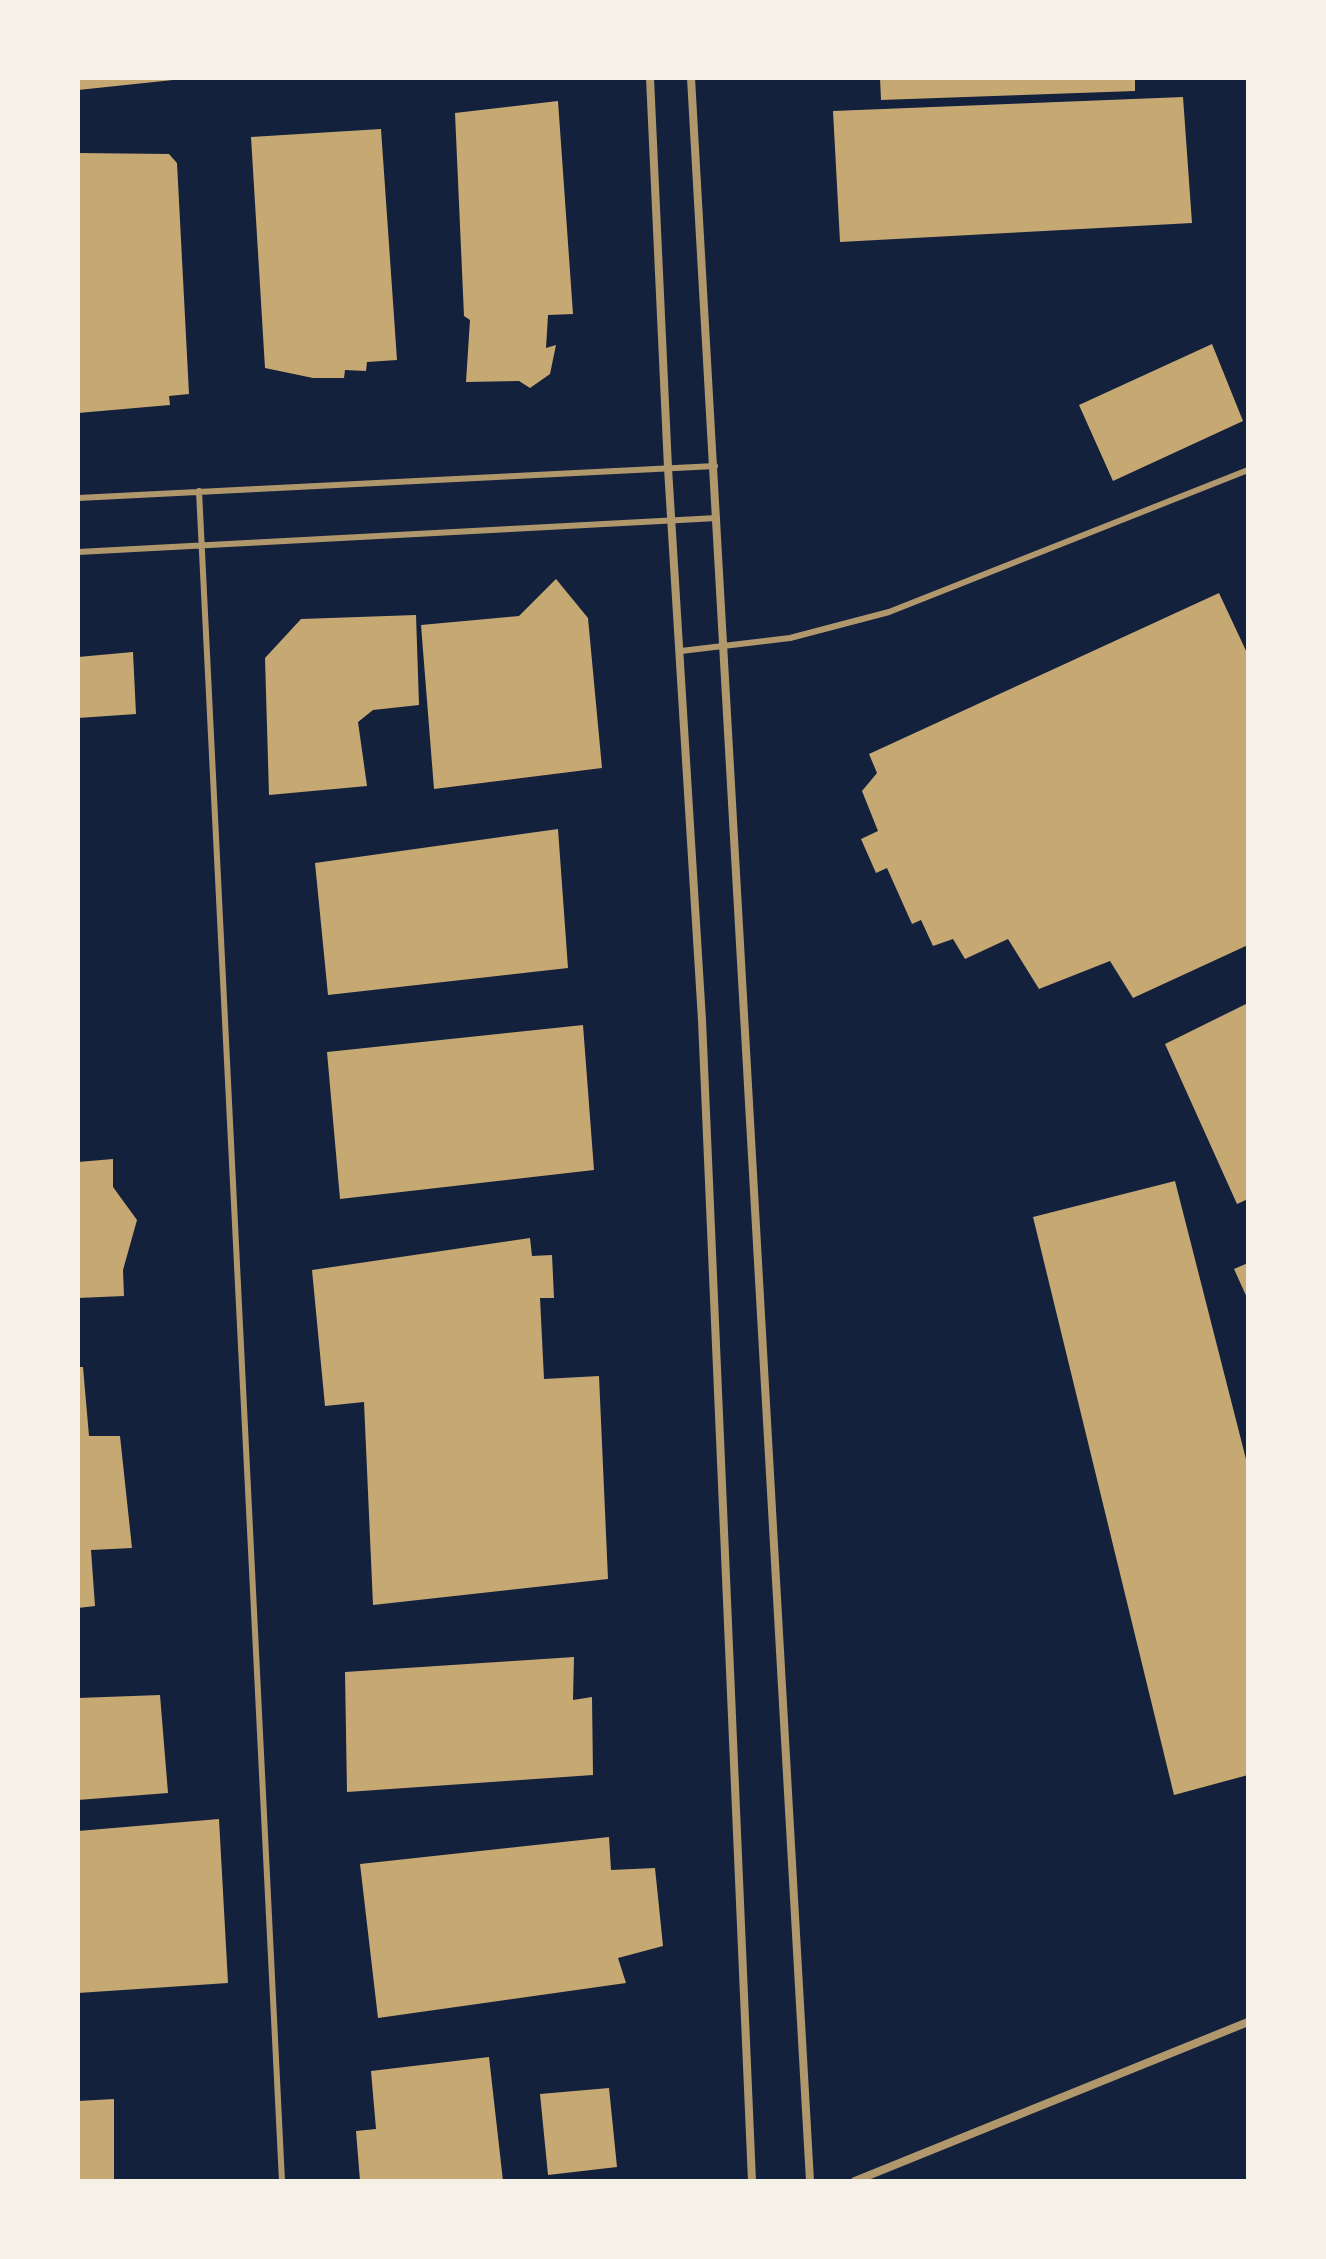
<!DOCTYPE html>
<style>
body{margin:0}
#map{position:relative;width:1326px;height:2259px;overflow:hidden;background:#14213d;font-family:"Alegreya Sans",sans-serif}
canvas{display:block}
.frame{position:absolute;inset:0;border:80px solid #f6f1e7;pointer-events:none}
</style>
<div id="map">
<canvas width="1326" height="2259"></canvas>
<div class="frame"></div>
</div>
<script>
const ctx = document.querySelector('canvas').getContext('2d');
ctx.lineJoin = 'round';
function fillPath(path, color) { ctx.fillStyle = color; ctx.fill(path, 'evenodd'); }
function trace(path, color, width, dash) { ctx.strokeStyle = color; ctx.lineWidth = width; ctx.lineCap = dash ? 'butt' : 'round'; ctx.setLineDash(dash || []); ctx.stroke(path); }
const building = new Path2D(`
 M78,78H173V80L78,90Z
 M880,78H1135V91L881,100Z
 M1183,97L1192,223L840,242L833,111Z
 M558,101L573,314L548,315L546,348L556,345L550,374L530,388L519,381L466,382L470,320L464,316L455,113Z
 M381,129L397,360L367,362L366,371L345,370L344,378H313L265,368L251,137Z
 M78,153L169,154L177,163L189,394L169,396L170,405L78,413Z
 M1212,344L1243,421L1113,481L1079,405Z
 M556,579L588,618L602,768L434,789L421,625L519,616Z
 M1219,593L1248,655V945L1133,998L1110,961L1039,989L1008,939L965,959L953,939L933,946L921,920L912,924L887,868L876,873L861,839L878,831L862,791L877,773L869,754Z
 M416,615L419,705L373,710L358,722L367,786L269,795L265,658L301,619Z
 M133,652L136,714L78,718V657Z
 M558,829L568,968L328,995L315,863Z
 M1248,1003V1199L1237,1204L1165,1044Z
 M583,1025L594,1170L340,1199L327,1052Z
 M113,1159V1187L137,1220L123,1270L124,1296L78,1298V1162Z
 M1175,1181L1248,1467V1775L1174,1795L1033,1217Z
 M530,1238L532,1256L552,1255L554,1298H540L544,1379L599,1376L608,1579L373,1605L364,1402L325,1406L312,1270Z
 M1248,1263V1300L1234,1269Z
 M78,1367H83L89,1436H120L132,1548L91,1550L95,1606L78,1608Z
 M574,1657L573,1700L592,1697L593,1775L347,1792L345,1672Z
 M160,1695L168,1793L78,1800V1698Z
 M219,1819L228,1983L78,1993V1831Z
 M609,1837L611,1870L655,1868L663,1946L618,1958L626,1983L378,2018L360,1864Z
 M489,2057L503,2181H360L356,2131L376,2129L371,2071Z
 M609,2088L617,2167L548,2175L540,2094Z
 M114,2099V2181H78V2101Z`);
const service = new Path2D(`
 M199,491L282,2181
 M78,498L715,466
 M78,552L717,518
 M681,651L790,638L889,612L1248,470`);
const minor = new Path2D(`
 M650,78L668,468L702,1020L752,2181
 M691,78L810,2181
 M855,2181L1248,2022`);
fillPath(building, '#c6a872');
trace(service, '#b1986c', 6);
trace(minor, '#b1986c', 8);
</script>
